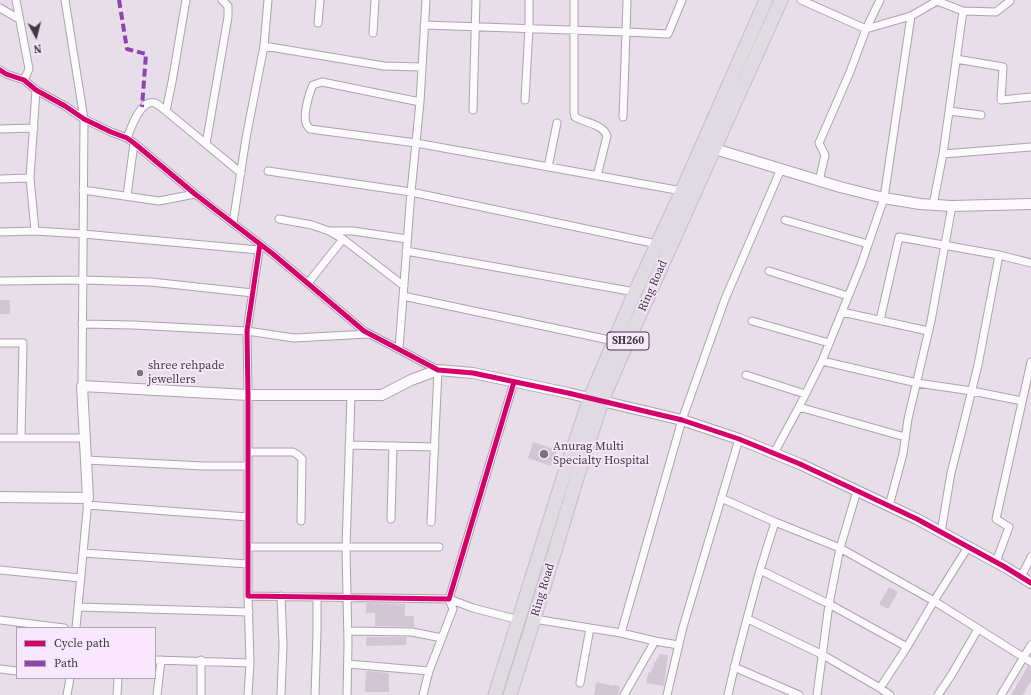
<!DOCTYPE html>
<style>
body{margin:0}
#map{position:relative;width:1031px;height:695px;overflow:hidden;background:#e8deea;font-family:"Source Serif 4",serif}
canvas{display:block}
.legend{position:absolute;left:16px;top:627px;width:140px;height:52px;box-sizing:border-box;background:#f9e7fd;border:1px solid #afa2b2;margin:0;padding:5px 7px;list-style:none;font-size:12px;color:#413a42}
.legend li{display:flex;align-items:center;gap:8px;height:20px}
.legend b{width:20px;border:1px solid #afa2b2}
.north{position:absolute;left:16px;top:16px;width:40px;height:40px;-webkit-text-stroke:3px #f9e7fd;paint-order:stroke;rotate:173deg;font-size:11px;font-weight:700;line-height:16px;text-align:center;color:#413a42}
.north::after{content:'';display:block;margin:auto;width:14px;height:18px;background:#413a42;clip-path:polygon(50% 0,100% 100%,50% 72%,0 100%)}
</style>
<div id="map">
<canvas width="1031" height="695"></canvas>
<ul class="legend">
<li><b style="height:5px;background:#d6006c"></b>Cycle path</li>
<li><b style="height:5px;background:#8e44ad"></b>Path</li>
</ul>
<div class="north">N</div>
</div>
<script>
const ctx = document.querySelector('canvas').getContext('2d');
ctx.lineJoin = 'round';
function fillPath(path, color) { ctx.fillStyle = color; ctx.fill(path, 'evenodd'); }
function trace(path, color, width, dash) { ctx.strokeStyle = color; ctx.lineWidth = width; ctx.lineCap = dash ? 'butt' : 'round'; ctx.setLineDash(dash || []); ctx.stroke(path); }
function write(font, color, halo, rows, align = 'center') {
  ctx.font = font + ' "Source Serif 4",serif'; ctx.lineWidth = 3.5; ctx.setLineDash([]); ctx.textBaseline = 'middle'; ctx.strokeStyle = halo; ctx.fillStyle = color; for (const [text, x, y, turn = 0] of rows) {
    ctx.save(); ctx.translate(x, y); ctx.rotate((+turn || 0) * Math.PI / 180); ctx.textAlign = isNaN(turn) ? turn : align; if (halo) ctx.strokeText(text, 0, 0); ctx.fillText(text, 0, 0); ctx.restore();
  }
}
const building = new Path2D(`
 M0,300H10V314H0Z
 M533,442L557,450L551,466L528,458Z
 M889,587L898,592L888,609L879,604Z
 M366,603L405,604V615L406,616H414V627L375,626V613H366Z
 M366,637H406V645L366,646Z
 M659,654L668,655L664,686L646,683L648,673L651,672L652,668L654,667V662H657L656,659L659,658Z
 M1028,666L1031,667V681L1023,695H1011Z
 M366,671L389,673V692H365Z
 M596,682L614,686V685L620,686L618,695H594Z`);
const street = new Path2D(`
 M16,0L29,69L24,80
 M65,0L84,119L82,386
 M574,0V112L575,117C585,123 603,124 607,136L597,176
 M627,0L626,32L668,34L682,0
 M801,0L866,29L911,16L937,1V0
 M937,1L963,11L943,154
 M0,8L19,19
 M963,11L996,12L1010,1V0
 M318,23L320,0
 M424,25L626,32L623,117
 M373,33L375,0
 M264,46L268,0
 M956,59L1003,67L1001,100L1031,97
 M0,70L6,74L24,80L36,90L65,106L84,119L111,132L127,138L134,143L195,194L273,254L364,331L438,370L431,522
 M525,100L529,28V0
 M420,102L322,82L313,85C309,93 303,115 306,123C307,126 308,127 310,129L416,143L682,191
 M473,110L476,0
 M166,111L241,173
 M949,111L981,115
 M0,129L34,128
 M127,138C131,128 141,98 155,103C159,105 162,108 166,111L172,82L186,0
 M206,144L228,17V6L222,0
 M548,167L557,123
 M268,171L411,192L657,244
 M0,179L30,178
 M819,181L825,155L819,143L850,72L866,29L880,0
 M83,190L159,201L195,194
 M127,196L134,143
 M933,205L943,154L1031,147
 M279,219L312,225L329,231L343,239L404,286
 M785,220L868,244
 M233,223L246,138L264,46L384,66L422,67
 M35,231L30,178L36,90
 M329,231H353L407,239
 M0,232L35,231L83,234L259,250
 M260,244L247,331L248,395V596L449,599L514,382
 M406,251L635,292
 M769,271L848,296
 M0,281L82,280L151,282L253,293
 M308,283L343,239
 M403,296L614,341
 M842,312L928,331
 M880,320L899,237L999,255
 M752,321L829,343
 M82,324L133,325L247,331L294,338L369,334
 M0,343H23L21,438
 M399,349L411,192L420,102L426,0
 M822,361L917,383L972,391L1022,401
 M746,375L805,394
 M799,407L905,437
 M0,438H84
 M349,445L435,447
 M248,452H293L298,455L302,459L301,521
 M774,453L799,407L822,361L861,265L884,198L911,16
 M86,460L203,466H248
 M721,498L775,522L840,548L934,601L968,547
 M87,505L248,517
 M889,506L903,454L908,419L931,321L952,206
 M391,519L393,446
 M775,522L760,570L829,604L907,647L934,601L1031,662
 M941,532L951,473L963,426L978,365L999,255L1031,263
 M248,547H439
 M83,553L248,564
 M996,562L1009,527L996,519L1031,362
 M0,570L80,578
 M1021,577L1031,557
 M449,599L473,608L519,620
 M78,607L249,612
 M534,619L621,633L655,641L678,645
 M748,619L823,655L880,688L890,695
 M0,620L64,628
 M76,628L88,500
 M348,631L412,632L442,638
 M621,633L682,420L725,299L781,169
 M155,660L250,663
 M348,664L429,671L453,609L449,599
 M734,667L799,695
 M0,669L17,671
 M580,683L590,628
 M880,688L907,647
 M67,695L70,678
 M117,695L118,678
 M157,695L161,660
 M201,695V660
 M248,695L250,663L248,596
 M281,695L283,645L281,596
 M315,695L317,632V597
 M347,695L348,644L346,547L351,395
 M423,695L429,671
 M624,695L655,641
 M667,695L683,627L739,439
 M728,695C737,653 749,612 760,570
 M817,695L829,604L840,548L857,491
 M938,695L952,674L978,629
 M1001,695L1031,645`);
const secondary = new Path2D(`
 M715,149L840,187L884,198L920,204L952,206L1031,204
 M0,497L88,498L82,386L248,395H382L411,380L438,370L473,373L568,393L682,420L739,439L800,464L917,519L1005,567L1031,583`);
const highway = new Path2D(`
 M495,695L563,478L590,398L635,292L682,191L766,0
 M510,695L544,587L577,478L602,401L621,357L781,0`);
const quiet = new Path2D(`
 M119,0L127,49L146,54L142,107`);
const cycleway = new Path2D(`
 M0,70L6,74L24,80L36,90L65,106L84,119L111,132L127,138L134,143L195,194L273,254L364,331L438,370L473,373L568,393L682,420L739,439L800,464L917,519L1005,567L1031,583
 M260,244L247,331L248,395V596L449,599L514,382`);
const markers = [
 [140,373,4,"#7b737d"],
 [544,454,5,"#7b737d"]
];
const shields = [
 [628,341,42]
];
const shieldNames = [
 ["SH260",628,341]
];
const streetNames = [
 ["Ring Road",653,286,-66],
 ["Ring Road",543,590,-73]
];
const poiNames = [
 ["shree rehpade",148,366],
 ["jewellers",148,380],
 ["Anurag Multi",553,447],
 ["Specialty Hospital",553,461]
];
fillPath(building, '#d2c6d4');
trace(street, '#aba3ac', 9);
trace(secondary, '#aba3ac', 12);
trace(highway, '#c3bdc4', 15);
trace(street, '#fcfafc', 7);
trace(secondary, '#fcfafc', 10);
trace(highway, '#e0dae2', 13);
trace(quiet, '#8e44ad', 4, [8, 4]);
trace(cycleway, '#d6006c', 5);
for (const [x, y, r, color] of markers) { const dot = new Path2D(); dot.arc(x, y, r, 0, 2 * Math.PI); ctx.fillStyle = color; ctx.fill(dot); trace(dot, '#f9e7fd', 1.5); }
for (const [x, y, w] of shields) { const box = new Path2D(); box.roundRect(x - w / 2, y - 9, w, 18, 3); ctx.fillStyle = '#f9e7fd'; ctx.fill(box); trace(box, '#413a42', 1); }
write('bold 11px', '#413a42', null, shieldNames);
write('12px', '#413a42', '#f9e7fd', streetNames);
write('12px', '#413a42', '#f9e7fd', poiNames, 'left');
</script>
